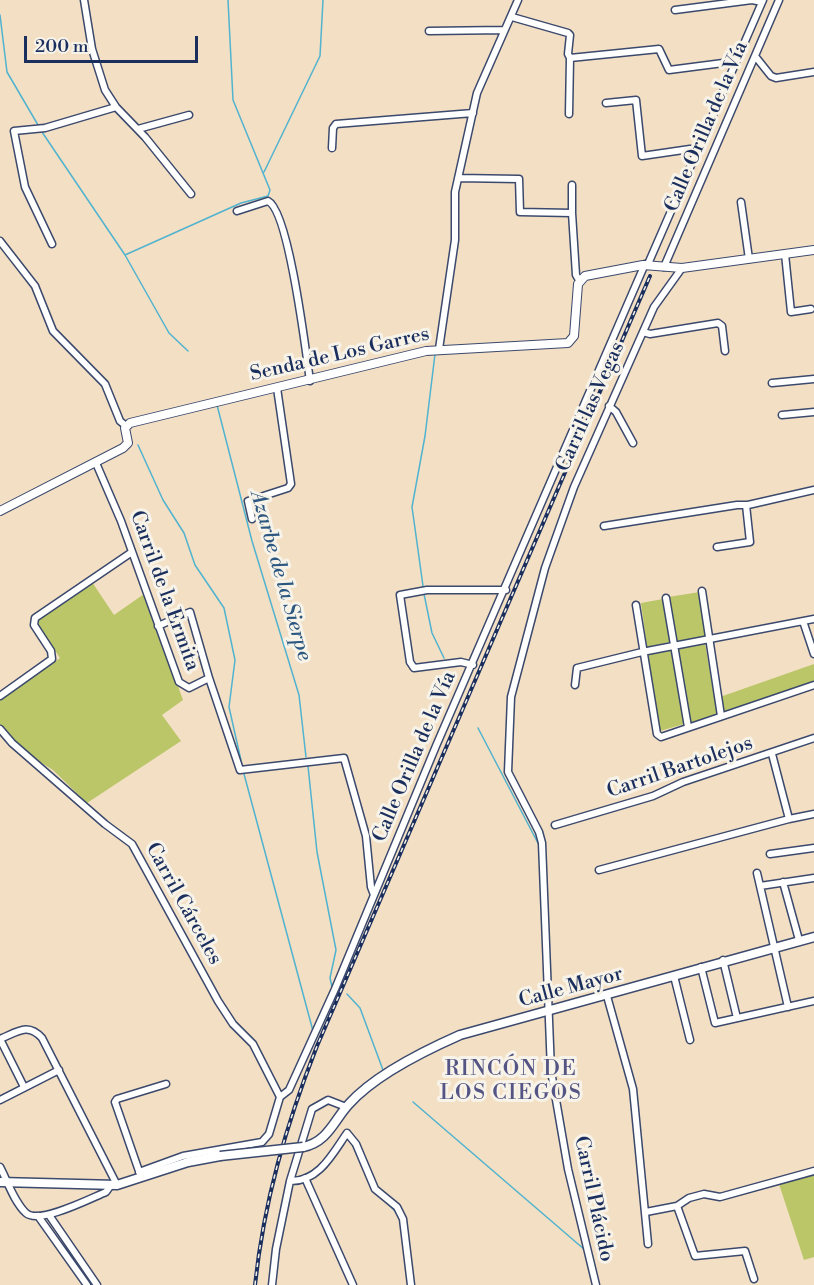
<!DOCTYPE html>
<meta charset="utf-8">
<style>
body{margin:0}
#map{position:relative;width:814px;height:1285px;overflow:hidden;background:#f3dfc4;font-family:"Libre Bodoni",serif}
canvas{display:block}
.scale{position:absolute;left:24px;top:36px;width:174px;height:27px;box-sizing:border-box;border:3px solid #1b2f5e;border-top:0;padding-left:8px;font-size:18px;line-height:21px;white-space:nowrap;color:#1b2f5e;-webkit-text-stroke:4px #f7f3e8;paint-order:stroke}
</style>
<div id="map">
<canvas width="814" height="1285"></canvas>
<div class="scale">200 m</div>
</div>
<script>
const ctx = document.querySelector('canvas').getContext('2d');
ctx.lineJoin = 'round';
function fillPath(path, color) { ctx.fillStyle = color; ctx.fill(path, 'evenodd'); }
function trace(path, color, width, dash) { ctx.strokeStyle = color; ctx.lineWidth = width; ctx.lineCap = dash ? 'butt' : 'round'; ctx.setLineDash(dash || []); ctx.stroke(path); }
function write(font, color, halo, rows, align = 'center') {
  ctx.font = font + ' "Libre Bodoni",serif'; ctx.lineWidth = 6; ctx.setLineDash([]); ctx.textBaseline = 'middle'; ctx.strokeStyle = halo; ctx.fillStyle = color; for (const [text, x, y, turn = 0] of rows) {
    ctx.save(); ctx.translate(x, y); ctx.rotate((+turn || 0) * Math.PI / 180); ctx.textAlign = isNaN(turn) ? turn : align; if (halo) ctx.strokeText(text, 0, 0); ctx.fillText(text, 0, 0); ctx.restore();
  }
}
const green = new Path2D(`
 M92,582L114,615L144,594L183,700L162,715L181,741L87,803L53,770L29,755L9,737L0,725V700L60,658L36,622Z
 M700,592L705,637L675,641L668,597Z
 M663,599L670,642L647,647L641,603Z
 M705,643L717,714L691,723L678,648Z
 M671,650L684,724L660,731L646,655Z
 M814,664V682L722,712L720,697Z
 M814,1174V1257L804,1260L779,1184Z`);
const stream = new Path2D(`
 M0,15L7,72L38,125
 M42,132L125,255L169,333L188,351
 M264,172L320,56L323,0
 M125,255L241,203L268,196L270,190L233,100L228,0
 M217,405L252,541L299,695L306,757
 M138,445L163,500L184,533L195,565L224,608L235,660L229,707L242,765
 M423,586L412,507L425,436L435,354
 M424,594L432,633L444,658
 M478,728L540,847
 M308,766L317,852L336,950L330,978L332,987
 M244,774L313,1031
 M347,994L360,1008L383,1070
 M413,1102L585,1250
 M351,1142L372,1189
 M385,1201L396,1212`);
const minor = new Path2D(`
 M84,0L92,49L105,90L116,107L145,137L191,194
 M675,10L752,0L762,2
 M512,17L568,33L570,35L568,54L570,58L659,49L669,70L723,63L735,64
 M429,31L504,30
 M755,56L771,76L776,78L814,72
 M606,103L636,100L642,156L690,149L698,150
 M569,114L570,58
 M138,129L189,115
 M332,148L333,128L336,124L473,113
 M458,178L519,179L520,212L572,213L576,275L579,280
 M741,202L749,259
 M237,211L268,201C289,211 306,353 310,381
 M572,213V185
 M0,241L35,286L53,331L105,384L120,421L126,426
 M52,244L25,187L14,131L45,128L116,107
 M785,254L791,312L811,309
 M648,264L763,0
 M664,267L779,0
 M643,332L650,334L718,323L722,326L725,351
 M439,349L455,240V192L477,93L518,0
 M772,383L814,379
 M609,406L616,412L633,443
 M782,415L814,412
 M96,463L121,521L179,682L189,688L209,678L240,770L344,758L366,836L371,887L374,895
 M252,519L248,501L288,488L291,484L277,388
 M604,526L737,505H748L814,490
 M717,547L750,542L746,505
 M702,591L721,716
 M666,598L688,727
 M636,605L657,734L661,737L814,685
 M803,621L814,654
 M158,626L190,612L209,678
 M473,665L461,662L414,668L410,662L400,595L427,590H506
 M575,685L577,668L642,652L814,619
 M0,696L52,659L51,651L34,625L35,618L132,552
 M0,729L12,743L105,824L132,844L218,1001L233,1024L253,1044L280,1097
 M772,754L789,819
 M555,825L653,796L683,782L814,738
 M770,854L814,848
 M599,870L789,819L814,814
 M757,873L788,1007
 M783,882L799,940
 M760,886L814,878
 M723,960L737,1018
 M701,967L715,1023L814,1001
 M674,976L690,1040
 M607,996L633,1089L648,1244
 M0,1039C17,1032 28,1022 42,1038L117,1185
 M0,1039L24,1087
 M280,1097L289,1090L335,989L436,746L645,264
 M0,1100L59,1070
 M346,1107L328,1100L312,1109L290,1181C319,1182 333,1153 347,1133L356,1144L375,1189L397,1207L403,1219L411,1285
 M0,1167C7,1180 14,1202 26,1213C39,1225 91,1198 106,1192L111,1185
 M139,1172L183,1156L262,1142L269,1134L280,1097
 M140,1174L115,1102L117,1099L166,1084
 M305,1178L353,1285
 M677,1206L695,1256L745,1251L754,1279
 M646,1212L677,1206L689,1198L704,1194L720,1197L814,1171
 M49,1215L97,1285
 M38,1216L87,1285
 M272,1285L276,1249L290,1181
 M596,1285L568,1169L551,1071L542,843L539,832L508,772L511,697L545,568L574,487L654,307L682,268`);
const tertiary = new Path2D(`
 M0,511L123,448L128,443L125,428L130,423L426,351L568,343L574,336L578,284L585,276L643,265L682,268L814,250`);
const secondary = new Path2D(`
 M303,1147C328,1142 334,1120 349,1104C374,1076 426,1050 460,1035L814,937
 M0,1182L117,1185L188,1162L220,1156`);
const rail = new Path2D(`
 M255,1285C264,1201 286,1125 317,1046L650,276`);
const secondaryBridge = new Path2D(`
 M220,1156L303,1147`);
const streetNames = [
 ["Calle Orilla de la Vía",707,127,-67],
 ["Senda de Los Garres",340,355,-13],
 ["Carril las Vegas",591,407,-66],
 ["Carril de la Ermita",164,591,70],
 ["Calle Orilla de la Vía",415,757,-67],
 ["Carril Bartolejos",680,768,-19],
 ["Carril Cárceles",183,904,61],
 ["Calle Mayor",571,988,-15],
 ["Carril Plácido",593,1199,78]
];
const waterNames = [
 ["Azarbe de la Sierpe",280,576,74]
];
const neighbourhoodNames = [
 ["RINCÓN DE",511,1070],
 ["LOS CIEGOS",511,1094]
];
fillPath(green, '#bac667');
trace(stream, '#50b3cf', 1.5);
trace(minor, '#3b496d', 9);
trace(tertiary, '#3b496d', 10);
trace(secondary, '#3b496d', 11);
trace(minor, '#fff', 6);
trace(tertiary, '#fff', 8);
trace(secondary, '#fff', 8);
trace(rail, '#1b2f5e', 4);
trace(rail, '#f7f3e8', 1.5, [4.5]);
trace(secondaryBridge, '#3b496d', 11, []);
trace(secondaryBridge, '#fff', 8);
write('20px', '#1b2f5e', '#f7f3e8', streetNames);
write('italic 21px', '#2b5780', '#f7f3e8', waterNames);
ctx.letterSpacing = '1.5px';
write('21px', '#545485', '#f7f3e8', neighbourhoodNames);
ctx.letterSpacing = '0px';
</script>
